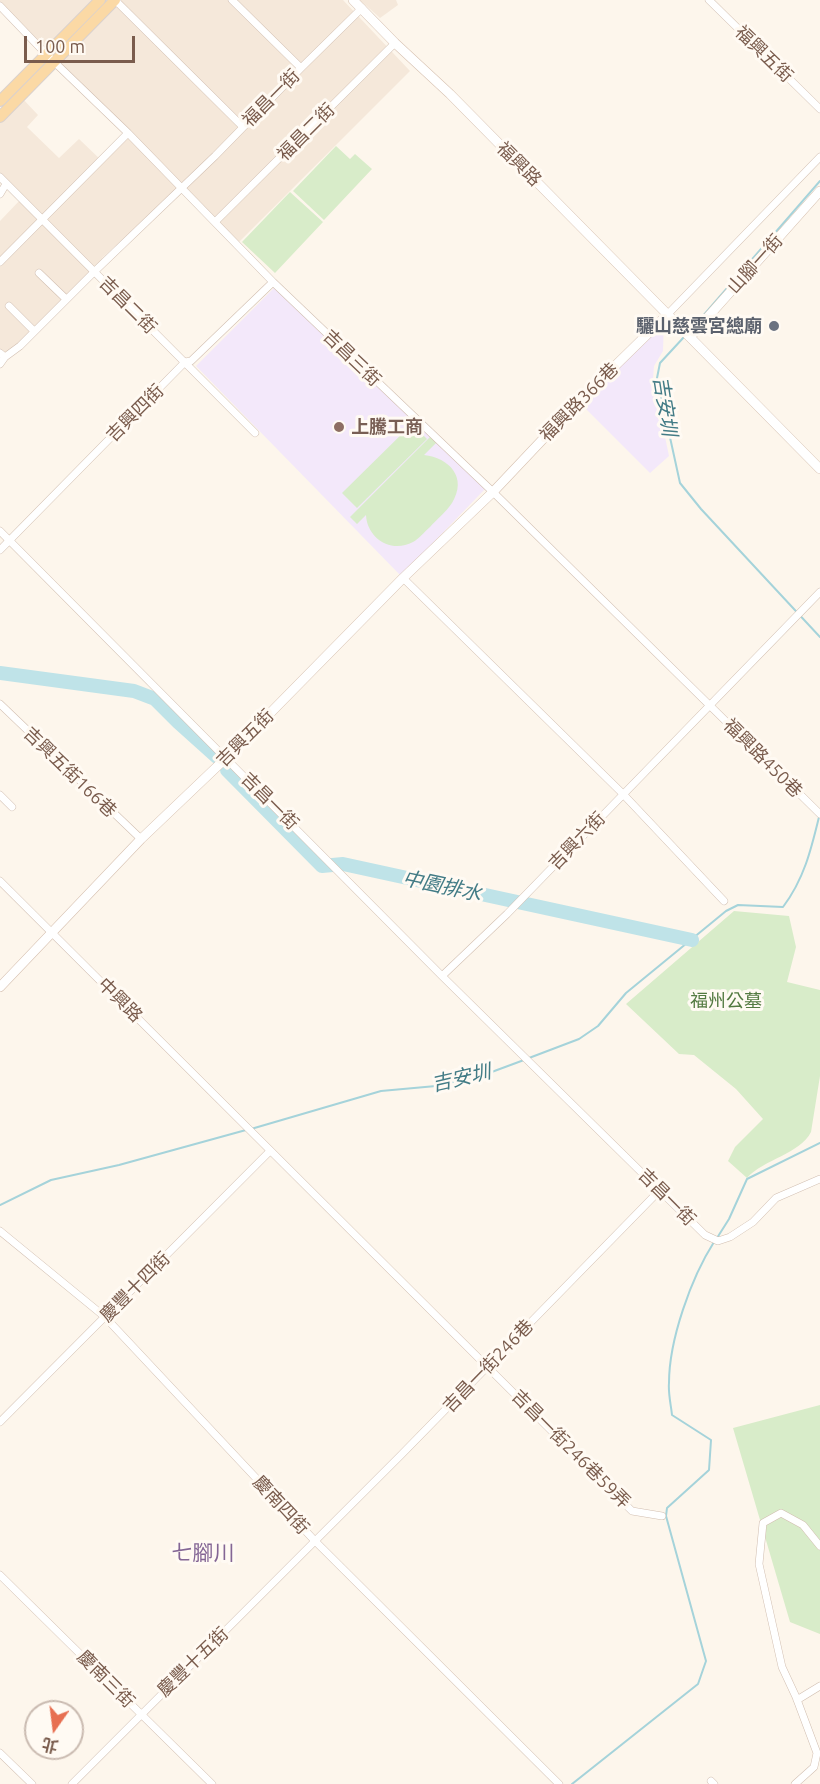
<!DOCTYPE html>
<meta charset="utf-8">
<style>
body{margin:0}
#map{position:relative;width:820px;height:1784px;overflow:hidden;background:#fdf6ec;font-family:Ubuntu,"Noto Sans TC",sans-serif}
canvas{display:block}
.north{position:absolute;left:24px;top:1700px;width:60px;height:60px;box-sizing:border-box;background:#fffaf3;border:2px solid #cabbb1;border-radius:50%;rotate:194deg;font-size:16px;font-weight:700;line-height:24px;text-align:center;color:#7a5c4d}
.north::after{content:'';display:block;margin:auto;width:21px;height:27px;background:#e76f51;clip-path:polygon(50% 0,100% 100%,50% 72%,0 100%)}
.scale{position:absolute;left:24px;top:36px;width:111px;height:27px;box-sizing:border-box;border:3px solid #7a5c4d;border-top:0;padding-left:8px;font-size:18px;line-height:21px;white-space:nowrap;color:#7a5c4d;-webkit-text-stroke:4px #fffaf3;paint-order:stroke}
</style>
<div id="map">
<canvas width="820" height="1784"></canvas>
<div class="north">北</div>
<div class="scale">100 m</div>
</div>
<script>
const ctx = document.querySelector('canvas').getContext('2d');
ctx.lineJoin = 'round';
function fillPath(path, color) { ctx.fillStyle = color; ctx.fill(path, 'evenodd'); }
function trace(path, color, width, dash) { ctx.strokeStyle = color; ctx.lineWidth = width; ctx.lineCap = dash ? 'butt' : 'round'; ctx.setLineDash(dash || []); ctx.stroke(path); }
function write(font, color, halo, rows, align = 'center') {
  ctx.font = font + ' Ubuntu,"Noto Sans TC",sans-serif'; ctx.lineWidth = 6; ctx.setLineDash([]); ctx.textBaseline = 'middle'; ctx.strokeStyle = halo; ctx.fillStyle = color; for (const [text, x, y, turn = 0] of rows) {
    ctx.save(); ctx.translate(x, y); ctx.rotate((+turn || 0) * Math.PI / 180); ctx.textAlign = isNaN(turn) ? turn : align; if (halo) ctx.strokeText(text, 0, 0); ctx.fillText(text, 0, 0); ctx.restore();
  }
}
const residential = new Path2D(`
 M0,0H343L410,71L237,244L180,188L103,257L95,271L0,362V221L21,199L0,177V121L22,98L38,115L27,127L59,158L79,139L102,161L128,133L0,6Z
 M360,0H396L398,5L380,18Z`);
const education = new Path2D(`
 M278,284L486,488L401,576L196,366Z
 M664,319L663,351L654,366L653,379L669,456L650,473L582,405Z`);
const green = new Path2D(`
 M336,146L350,159L355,154L372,169L324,220L293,191Z
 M290,192L323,222L275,273L242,242Z
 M412,424L427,439L357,508L342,493Z
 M431,436L437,442L424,455C449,458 468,477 452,503C446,512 437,519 430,527C424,532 419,539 413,542C391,554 367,538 366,515L357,524L350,517Z
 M734,911L789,916L796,947L787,982L820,990V1076L811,1132C800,1154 764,1159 747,1178L728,1161L735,1147L763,1119L736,1089L694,1055L679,1054L626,1004Z
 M820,1405V1634L790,1622L733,1428Z`);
const stream = new Path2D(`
 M702,317L820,181
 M684,337L660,363L657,378L680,483L701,509L820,637
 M529,1058L579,1039L598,1026L626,993L726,911L738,905L783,907C804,879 811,850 819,817
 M251,1129L381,1091L436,1086L489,1073L524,1060
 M0,1205L51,1180L119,1165L246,1130
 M717,1238L729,1219L747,1179L820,1143
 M572,1784L698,1684L706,1661L666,1516L667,1508L709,1470L711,1440L672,1415C671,1405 668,1393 669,1383C669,1340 691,1278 714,1242`);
const river = new Path2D(`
 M0,673L134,691L155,699L178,722L217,757
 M227,770L322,866L343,864L692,940`);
const street = new Path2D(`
 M115,0L242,126
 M232,0L301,68
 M709,0L820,109
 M0,6L47,55L128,133L273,282L493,492L820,814
 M0,177L255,433
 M0,194L6,184
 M216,221L395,43
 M0,262L128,133
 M39,273L66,299
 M9,306L34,331
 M667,315L820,157
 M0,353L5,357L0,364
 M5,357L20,346L95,271L215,156L301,68L362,8
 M0,531L442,976L705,1235L718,1241L730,1237L753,1222L776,1198L820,1179
 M0,550L185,362L191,361L273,282
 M403,578L622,793L724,901
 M0,704L141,839
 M0,795L12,807
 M0,881L632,1511L662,1516
 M442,976L507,914L820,592
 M0,1231L105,1317L315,1541L559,1784
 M0,1422L270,1151
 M0,1575L212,1784
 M797,1700L820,1686
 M0,1753L32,1784
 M711,1781L714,1784
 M72,1784L401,1455L660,1190
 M795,1784L814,1767L817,1753L796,1697L782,1667L759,1564L763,1523L781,1513L803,1525L820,1546`);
const secondary = new Path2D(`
 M353,0L395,43L450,94L820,469
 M691,336L820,191
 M0,987L141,839L226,758L403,578L493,492L578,402L667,315`);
const primary = new Path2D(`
 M0,101L100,0
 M0,117L115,0`);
const markers = [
 [774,326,6,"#6b7280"],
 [339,427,6,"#8d6e63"]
];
const streetNames = [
 ["福興五街",764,54,44],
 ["福昌一街",271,98,-45],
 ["福昌二街",306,132,-45],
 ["福興路",519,164,45],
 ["山腳一街",755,264,-48],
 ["吉昌二街",128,305,45],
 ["吉昌三街",352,358,44],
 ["福興路366巷",579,402,-45],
 ["吉興四街",135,413,-45],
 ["吉興五街",245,738,-45],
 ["福興路450巷",763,758,45],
 ["吉興五街166巷",70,772,44],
 ["吉昌一街",270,801,45],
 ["吉興六街",577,841,-46],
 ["中興路",120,1000,45],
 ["吉昌一街",667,1197,45],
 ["慶豐十四街",135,1287,-45],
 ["吉昌一街246巷",488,1366,-46],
 ["吉昌一街246巷59弄",571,1449,45],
 ["慶南四街",281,1505,47],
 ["慶豐十五街",193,1662,-44],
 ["慶南三街",106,1679,45]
];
const worshipNames = [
 ["驪山慈雲宮總廟",762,326]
];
const educationNames = [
 ["上騰工商",351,427]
];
const parkNames = [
 ["福州公墓",726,1001]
];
const waterNames = [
 ["吉安圳",665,406,81],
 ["中園排水",442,886,12],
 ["吉安圳",461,1078,-13]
];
const quarterNames = [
 ["七腳川",203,1553]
];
fillPath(residential, '#f5e8da');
fillPath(education, '#f3e8fa');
fillPath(green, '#d8ecc9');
trace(stream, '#a5d3da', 2);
trace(river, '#bfe3e8', 14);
trace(street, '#d1beb0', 8);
trace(secondary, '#d6c0b0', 10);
trace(primary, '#dad1cd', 12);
trace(street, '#fff', 7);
trace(secondary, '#fff', 9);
trace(primary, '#fbd9a5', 10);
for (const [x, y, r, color] of markers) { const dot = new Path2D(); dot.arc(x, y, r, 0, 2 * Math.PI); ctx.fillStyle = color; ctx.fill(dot); trace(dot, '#fffaf3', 2); }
write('18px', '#7a5c4d', '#fffaf3', streetNames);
write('bold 18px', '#5b616d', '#fffaf3', worshipNames, 'right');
write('bold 18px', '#785e54', '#fffaf3', educationNames, 'left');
write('18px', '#537a41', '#fffaf3', parkNames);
write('italic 20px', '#437c86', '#fffaf3', waterNames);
write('21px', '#846695', '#fffaf3', quarterNames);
</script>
